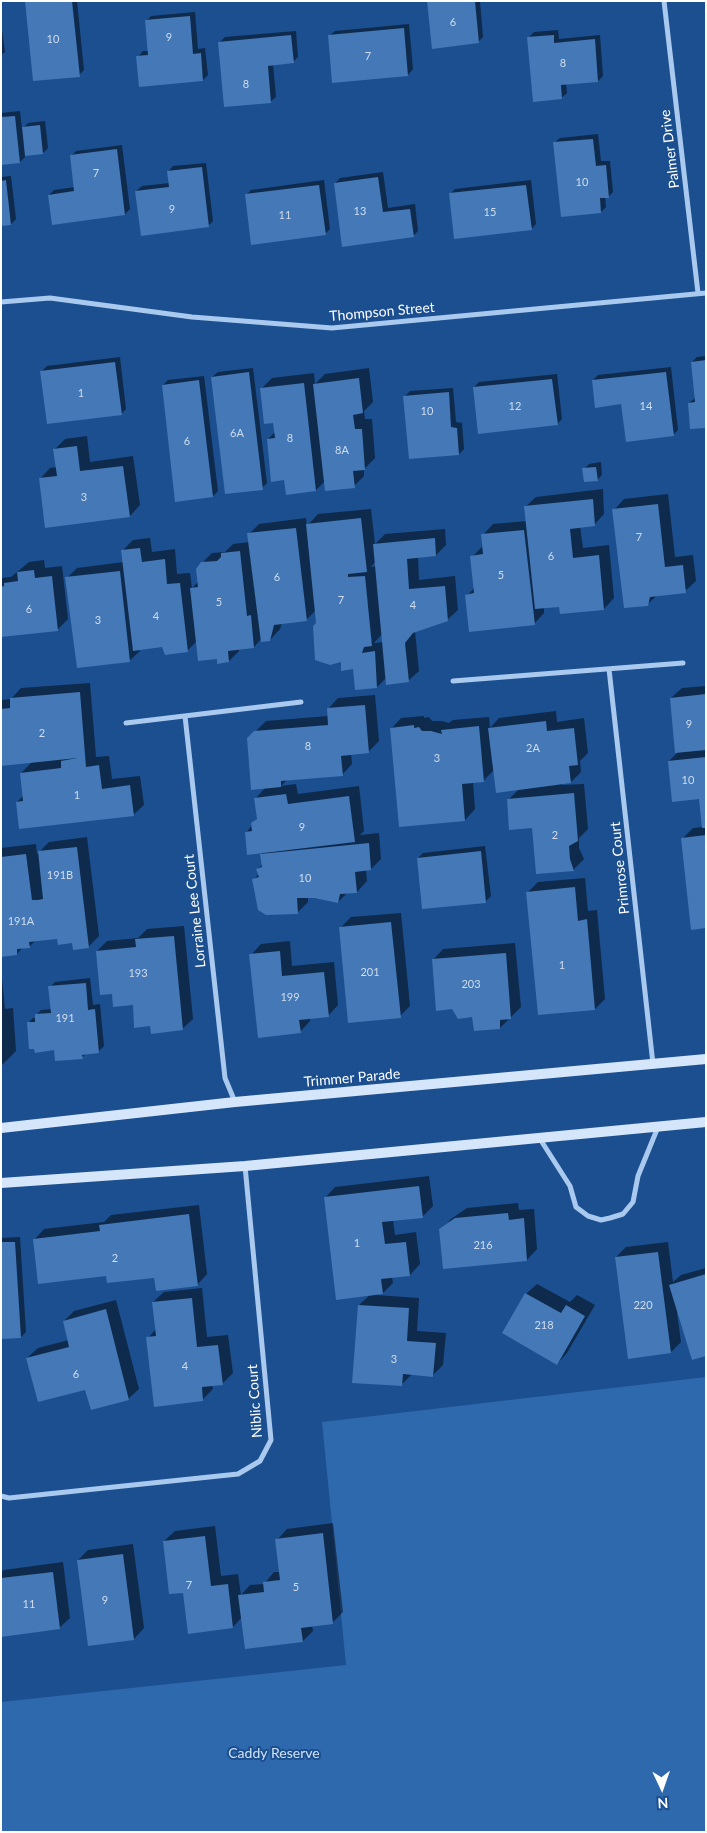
<!DOCTYPE html>
<style>
body{margin:0}
#map{position:relative;width:707px;height:1833px;overflow:hidden;background:#1b4f8f;font-family:Lato,sans-serif}
canvas{display:block}
.frame{position:absolute;inset:0;border:2px solid #fff;pointer-events:none}
.north{position:absolute;left:637px;top:1763px;width:50px;height:50px;-webkit-text-stroke:4px #1b4f8f;paint-order:stroke;rotate:177deg;font-size:14px;font-weight:700;line-height:20px;text-align:center;color:#fff}
.north::after{content:'';display:block;margin:auto;width:18px;height:22px;background:#fff;clip-path:polygon(50% 0,100% 100%,50% 72%,0 100%)}
</style>
<div id="map">
<canvas width="707" height="1833"></canvas>
<div class="frame"></div>
<div class="north">N</div>
</div>
<script>
const ctx = document.querySelector('canvas').getContext('2d');
ctx.lineJoin = 'round';
function fillPath(path, color) { ctx.fillStyle = color; ctx.fill(path, 'evenodd'); }
function trace(path, color, width, dash) { ctx.strokeStyle = color; ctx.lineWidth = width; ctx.lineCap = dash ? 'butt' : 'round'; ctx.setLineDash(dash || []); ctx.stroke(path); }
function write(font, color, halo, rows, align = 'center') {
  ctx.font = font + ' Lato,sans-serif'; ctx.lineWidth = 4; ctx.setLineDash([]); ctx.textBaseline = 'middle'; ctx.strokeStyle = halo; ctx.fillStyle = color; for (const [text, x, y, turn = 0] of rows) {
    ctx.save(); ctx.translate(x, y); ctx.rotate((+turn || 0) * Math.PI / 180); ctx.textAlign = isNaN(turn) ? turn : align; if (halo) ctx.strokeText(text, 0, 0); ctx.fillText(text, 0, 0); ctx.restore();
  }
}
const green = new Path2D(`
 M706,1377V1832H1V1702L346,1665L322,1422Z`);
const shadow = new Path2D(`
 M27,1H77L84,70L79,75Z
 M428,1H480L483,37L478,42Z
 M195,12L198,49L205,48L208,75L203,80L138,57L143,51H149L146,21L151,16Z
 M1,22L5,52L1,55Z
 M409,24L413,69L408,75L329,36L335,31Z
 M558,30L559,39L600,35L603,76L598,81L566,84L567,93L561,98L529,37L534,32Z
 M296,31L298,57L293,62L273,64L276,97L270,102L220,42L225,37Z
 M20,111L22,129L28,123L45,121L48,148L43,153L25,155V157L20,162L1,164V113Z
 M598,134L601,161H610L613,192L608,197H605L606,207L601,212L554,143L560,138Z
 M122,145L130,209L125,214L49,195L54,190L75,187L71,156L76,151Z
 M206,163L213,221L208,226L136,191L142,186L170,183L168,172L173,166Z
 M383,172L388,208L415,204L418,231L413,236L335,183L340,178Z
 M11,176L16,219L11,224L1,225V177Z
 M324,180L330,229L325,234L246,195L251,190Z
 M531,180L536,224L531,229L450,194L455,189Z
 M706,356V427L689,403L695,398L692,362L697,357Z
 M120,357L126,409L121,414L42,371L47,366Z
 M671,367L678,430L673,435L623,403L593,380L598,375Z
 M253,368L267,483L262,488L212,377L218,372Z
 M369,368L373,402L364,411L365,419H372L375,458L364,469V476L354,486L325,481L316,490L285,479L268,439L275,432L274,421L261,389L272,378L314,373L315,384L325,374Z
 M557,374L562,419L557,424L474,387L479,382Z
 M204,376L218,491L213,496L163,385L168,380Z
 M453,388L456,422L462,423L464,449L459,454L405,396L410,391Z
 M87,436L90,462L133,456L140,505L130,516L40,479L50,468L57,467L55,449L65,439Z
 M601,462L602,475L597,480L584,469L589,464Z
 M603,489L604,514L594,525L580,526L583,548L609,545L614,598L604,609L560,605L544,607V613L534,624L467,596L475,587L472,557L483,546V535L493,524L527,521L525,507L536,497Z
 M668,494L675,557L693,555L696,581L685,591L657,595L647,605L614,510L624,499Z
 M371,509L375,544L385,534L445,529L446,545L436,555L418,557L419,580L455,576L458,610L447,620L415,631L419,671L408,681L387,677L377,687L342,660L318,623L316,610L306,620L282,623L280,629L270,640L261,639L254,647L239,648V651L229,661L218,658L197,641L187,651L163,646L140,649V651L129,661L67,578L77,568L124,562L123,550L133,540L150,538L152,552L175,549L177,574L190,573L192,588L199,581L202,563L212,553L225,552L233,544L250,542L249,534L259,524L306,518L307,526L318,514ZM376,561L377,566L371,567ZM383,633L384,642L374,643Z
 M44,560L45,568L62,566L68,619L58,629L1,636V578L11,577L29,562Z
 M90,683L96,757L109,756L112,779L140,776L144,805L133,815L17,802L24,795L21,773L33,761L1,765V700L11,699L21,688Z
 M706,686V927L682,839L693,828L703,827L700,798L669,761L679,751L671,698L682,688Z
 M375,695L379,741L368,752L351,753L352,764L342,775L287,780L281,786L296,784L298,794L359,786L364,831L360,835L379,833L381,859L371,869L366,870L367,881L357,892L347,893L338,902L308,897V902L298,912L253,880L259,874L257,870L263,864L261,852L246,833L258,817L256,798L266,787L255,732L266,721L328,716V709L338,698Z
 M556,711L557,722L584,718L588,753L580,761L581,772L571,782L562,783V785L584,784L588,829L579,838V848L584,859L573,870L508,800L519,789L494,770L483,781L473,782L475,809L465,820L391,729L401,718L424,716V718L429,717L432,721H442L449,723L453,720L489,717L490,728L499,718Z
 M87,837L99,936L88,947L58,938L35,941L30,946L23,947L17,954L1,956V848L36,844L37,854L49,842Z
 M485,846L491,896L486,901L418,858L423,853Z
 M585,878L588,911L597,910L605,999L595,1009L527,893L538,882Z
 M401,913L410,1006L400,1016L340,928L351,917Z
 M184,926L193,1019L182,1029L151,1025L134,1004L113,993L97,951L107,941L138,938L147,929Z
 M290,941L292,966L334,962L338,1005L328,1016L310,1017V1021L300,1032L251,955L261,944Z
 M515,943L521,1007L500,1028L474,1016L433,960L443,949Z
 M1,968L5,1009L13,1008L16,1051L1,1066Z
 M90,978L93,1005L100,1004L104,1046L99,1051L87,1053L82,1057L55,1049L28,1023L33,1018H36V1015L41,1010L52,1009L50,987L55,982Z
 M429,1176L433,1206L423,1216L393,1220L395,1235L416,1232L420,1264L410,1275L392,1277L393,1283L383,1293L376,1295L419,1298L417,1331L446,1333L443,1365L433,1375L412,1374L402,1384L359,1305L370,1295L325,1198L335,1187Z
 M518,1203L519,1210L534,1209L537,1249L527,1260L441,1230L451,1219L467,1208Z
 M199,1205L207,1274L197,1285L155,1277L34,1240L44,1229L104,1222L111,1215Z
 M20,1237L26,1332L21,1337L1,1338V1238Z
 M668,1242L673,1282L681,1275L706,1268V1355L679,1312L677,1313L681,1342L671,1352L616,1257L626,1247Z
 M537,1284L570,1302L577,1295L595,1305L567,1353L557,1364L526,1294Z
 M202,1288L207,1337L228,1335L233,1373L222,1384L212,1385L213,1389L203,1399L148,1338L156,1329L153,1302L164,1292Z
 M116,1300L139,1389L128,1399L86,1388L27,1358L38,1348L69,1340L64,1321L74,1311Z
 M333,1523L343,1612L332,1623L312,1625L313,1631L303,1641L242,1617L233,1627L184,1591L164,1541L175,1531L215,1526L221,1576L238,1574L241,1595L250,1585L264,1584L274,1572H281L277,1540L287,1529Z
 M133,1544L144,1628L134,1639L78,1560L88,1550Z
 M63,1562L70,1618L59,1628L1,1635V1572L4,1570Z`);
const building = new Path2D(`
 M25,1H72L80,77L33,81Z
 M427,1H475L479,43L432,49Z
 M190,16L193,54L201,53L203,81L139,87L136,56L148,55L145,20Z
 M404,28L408,76L332,83L328,35Z
 M291,35L294,63L268,66L271,103L224,107L218,42Z
 M554,35V43L595,39L598,82L561,85L562,99L533,102L527,37Z
 M15,116L20,163L1,165V117Z
 M40,125L43,154L25,156L22,127Z
 M593,139L596,166L606,165L609,198H600L601,213L561,217L553,142Z
 M117,149L125,215L52,225L48,195L74,191L70,155Z
 M202,167L209,227L141,236L135,191L169,187L167,171Z
 M378,177L383,212L410,209L414,237L342,247L334,183Z
 M6,180L11,225L1,226V181Z
 M319,185L326,235L251,245L245,194Z
 M526,185L532,230L454,239L449,193Z
 M706,360V428L690,429L688,403L695,402L691,362Z
 M115,362L122,415L47,424L40,371Z
 M249,372L263,490L225,494L211,377Z
 M666,372L674,436L626,442L621,404L595,408L592,380Z
 M359,378L363,413L353,415L355,429H362L365,470L353,471L355,488L325,491L313,384Z
 M552,379L558,425L478,434L473,387Z
 M199,380L213,497L175,502L162,385Z
 M304,383L316,491L286,495L284,480L271,482L267,439L275,438L273,423L264,424L260,388Z
 M449,392L451,427L457,428L459,455L409,459L403,396Z
 M77,446L80,471L123,466L130,517L45,528L39,478L57,476L53,449Z
 M596,467L598,481L584,482L582,468Z
 M593,499L595,526L570,529L573,558L599,555L604,610L560,614L559,607L535,609L524,506Z
 M658,504L665,567L683,565L686,593L650,597L648,606L624,608L612,509Z
 M361,518L367,572L348,574V577L365,576L372,646L364,647L362,653L375,651L377,688L355,690L353,669L341,671V662L330,665L315,660L313,626L316,623L306,524Z
 M296,528L307,621L274,625L270,641L261,642L247,533Z
 M524,530L535,625L469,632L465,595L474,593L470,556L483,554L481,534Z
 M435,538L436,556L407,559L409,589L445,586L448,621L413,633L405,643L409,682L386,685L373,544Z
 M140,548L142,562L165,559L167,584L180,583L188,652L165,655L162,647L133,651L121,550Z
 M240,551L247,616L251,615L254,648L228,651L229,662L217,664V659L198,661L190,588L198,587L196,569L201,562L217,561L221,557V553Z
 M34,570L35,578L52,576L58,631L1,637V587L4,586V583L18,581L17,572Z
 M120,571L130,662L77,668L65,577Z
 M80,692L86,767L99,765L102,789L130,785L134,816L19,829L16,802L23,801L20,773L61,768V761L77,758L1,766V709L10,708V698Z
 M706,694V750L675,753L670,698Z
 M365,705L369,753L341,756L343,776L281,781V787L251,790L247,738L254,731L328,725L327,708Z
 M546,721L547,731L574,728L578,765L569,766L571,783L496,793L488,728Z
 M414,725V728L419,727L422,731H431L442,734L441,730L479,726L484,782L462,784L465,821L399,827L390,728Z
 M706,757V828H702L699,799L672,802L668,761Z
 M574,793L578,841L569,846L570,859L574,871L536,874L532,828L509,830L507,799Z
 M286,794L288,804L349,796L355,842L247,855L245,832L252,831L251,823L257,819L254,798Z
 M706,835V928L691,930L681,838Z
 M369,843L371,870L355,872L357,893L340,894L338,903L314,898H297L298,914L266,915L258,910L252,879L259,877L256,869L262,867L260,854Z
 M77,847L89,948L73,950L72,943L58,945L57,939L29,942L30,948L17,949V955L1,957V857L26,854L32,900H38L43,899L38,851Z
 M481,851L486,903L422,909L417,858Z
 M575,887L578,921L587,919L595,1010L538,1015L526,892Z
 M391,922L401,1018L348,1023L339,927Z
 M174,936L183,1030L151,1034L150,1026L134,1028L133,1005L113,1007L112,994L100,995L96,951L136,947L135,939Z
 M280,951L282,976L324,972L329,1017L299,1020L301,1033L258,1038L249,954Z
 M506,953L511,1019L500,1020V1029L474,1031L472,1017L458,1019L452,1009L436,1011L432,959Z
 M86,983L88,1010L95,1009L99,1053L82,1055L83,1059L55,1061L54,1050L35,1053L34,1049H29L27,1022H35V1014L51,1013L48,986Z
 M419,1186L423,1218L382,1222L385,1244L406,1242L410,1276L381,1279L383,1294L336,1300L324,1197Z
 M508,1213L509,1220L524,1218L527,1261L443,1269L439,1229L455,1218Z
 M189,1214L198,1286L156,1291L154,1278L107,1283L106,1276L38,1284L33,1239L100,1231L99,1225Z
 M1,1242H15L21,1338L1,1339Z
 M658,1252L671,1353L628,1359L615,1257Z
 M706,1274V1356L692,1360L669,1285Z
 M525,1293L561,1313L566,1305L585,1316L557,1365L502,1333Z
 M192,1298L197,1347L218,1345L223,1385L202,1387L203,1401L154,1407L146,1337L156,1336L152,1302Z
 M358,1305L409,1308L407,1341L436,1343L433,1377L403,1374L402,1386L352,1383Z
 M106,1309L129,1400L91,1410L85,1390L38,1402L26,1358L69,1347L63,1321Z
 M323,1533L333,1624L301,1628L303,1642L245,1649L238,1595L264,1592L263,1582L280,1580L275,1539Z
 M205,1536L211,1586L228,1584L233,1628L188,1634L183,1593L169,1594L163,1541Z
 M123,1554L134,1640L88,1646L77,1560Z
 M53,1572L60,1629L1,1637V1578Z`);
const street = new Path2D(`
 M664,1L698,293
 M1,302L50,298L192,317L332,328L706,293
 M609,669L653,1064
 M453,681L683,663
 M185,716L225,1078L235,1102
 M126,723L301,702
 M540,1139L570,1186L576,1207L588,1216L601,1220L610,1218L623,1214L633,1202L638,1176L658,1127
 M1,1496L9,1498L238,1474L260,1461L271,1440L245,1166`);
const secondary = new Path2D(`
 M1,1128L235,1102L706,1059
 M1,1183L245,1166L706,1122`);
const numberNames = [
 ["6",453,22],
 ["9",169,37],
 ["10",53,39],
 ["7",368,56],
 ["8",563,63],
 ["8",246,84],
 ["7",96,173],
 ["10",582,182],
 ["9",172,209],
 ["13",360,211],
 ["15",490,212],
 ["11",285,215],
 ["1",81,393],
 ["12",515,406],
 ["14",646,406],
 ["10",427,411],
 ["6A",237,433],
 ["8",290,438],
 ["6",187,441],
 ["8A",342,450],
 ["3",84,497],
 ["7",639,537],
 ["6",551,556],
 ["5",501,575],
 ["6",277,577],
 ["7",341,600],
 ["5",219,602],
 ["4",413,605],
 ["6",29,609],
 ["4",156,616],
 ["3",98,620],
 ["9",689,724],
 ["2",42,733],
 ["8",308,746],
 ["2A",533,748],
 ["3",437,758],
 ["10",688,780],
 ["1",77,795],
 ["9",302,827],
 ["2",555,835],
 ["191B",60,875],
 ["10",305,878],
 ["191A",21,921],
 ["1",562,965],
 ["201",370,972],
 ["193",138,973],
 ["203",471,984],
 ["199",290,997],
 ["191",65,1018],
 ["1",357,1243],
 ["216",483,1245],
 ["2",115,1258],
 ["220",643,1305],
 ["218",544,1325],
 ["3",394,1359],
 ["4",185,1366],
 ["6",76,1374],
 ["7",189,1585],
 ["5",296,1587],
 ["9",105,1600],
 ["11",29,1604]
];
const streetNames = [
 ["Palmer Drive",670,149,-97],
 ["Thompson Street",382,312,-5],
 ["Primrose Court",620,868,-96],
 ["Lorraine Lee Court",195,911,-96],
 ["Trimmer Parade",352,1078,-5],
 ["Niblic Court",255,1401,-94]
];
const parkNames = [
 ["Caddy Reserve",274,1753]
];
fillPath(green, '#2e69ad');
fillPath(shadow, '#0007');
fillPath(building, '#4478b7');
trace(street, '#a9c9ee', 5);
trace(secondary, '#d6e6fa', 10);
write('11px', '#d0dded', null, numberNames);
write('14px', '#fff', '#1b4f8f', streetNames);
write('14px', '#cfe3fa', '#1b4f8f', parkNames);
</script>
